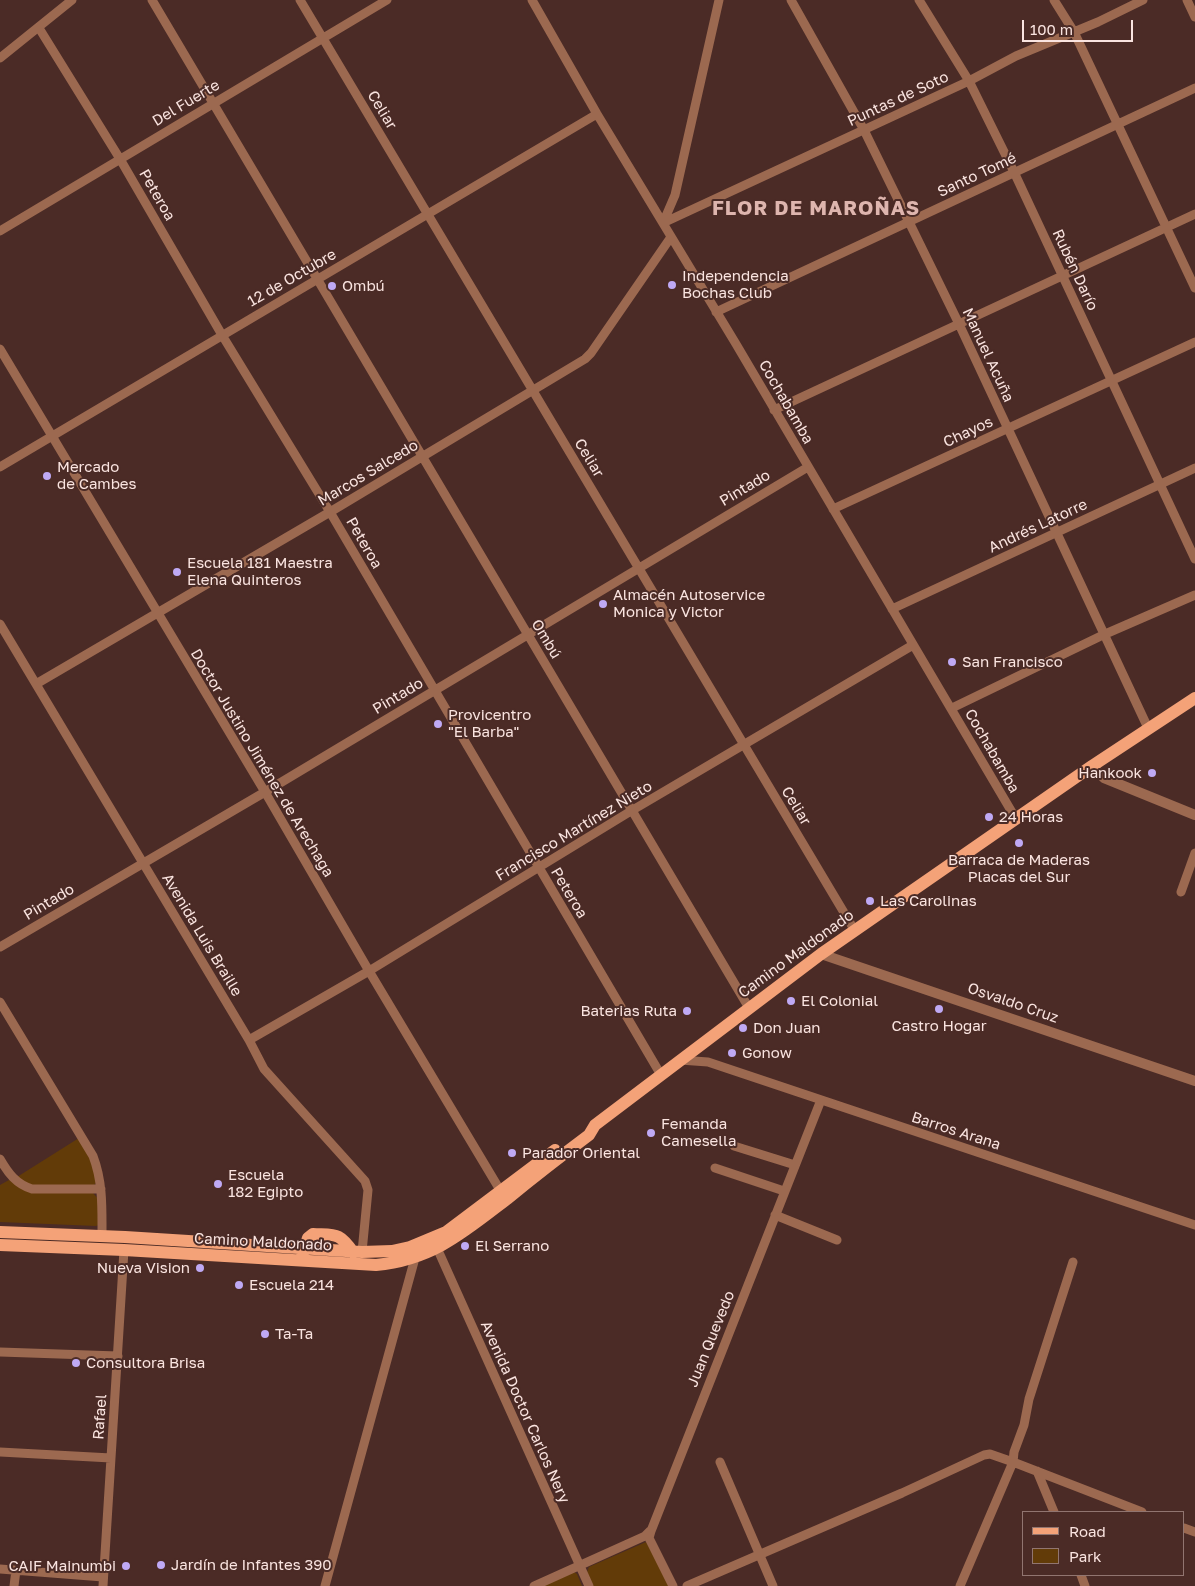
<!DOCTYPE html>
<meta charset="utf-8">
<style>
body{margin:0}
#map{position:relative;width:1195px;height:1586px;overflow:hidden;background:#4b2b26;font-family:"Golos Text",sans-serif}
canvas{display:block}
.legend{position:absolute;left:1022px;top:1511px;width:162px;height:65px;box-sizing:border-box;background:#4b2b26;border:1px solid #917570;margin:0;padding:6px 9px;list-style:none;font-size:15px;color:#fae4e0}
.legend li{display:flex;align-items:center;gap:10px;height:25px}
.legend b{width:25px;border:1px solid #917570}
.scale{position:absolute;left:1022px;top:20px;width:111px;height:22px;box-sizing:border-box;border:2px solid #fae4e0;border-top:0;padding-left:6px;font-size:15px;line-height:18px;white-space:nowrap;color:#fae4e0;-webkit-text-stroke:4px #4b2b26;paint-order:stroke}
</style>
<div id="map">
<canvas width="1195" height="1586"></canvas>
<ul class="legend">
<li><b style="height:6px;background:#f4a278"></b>Road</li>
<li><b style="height:14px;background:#623b08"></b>Park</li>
</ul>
<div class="scale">100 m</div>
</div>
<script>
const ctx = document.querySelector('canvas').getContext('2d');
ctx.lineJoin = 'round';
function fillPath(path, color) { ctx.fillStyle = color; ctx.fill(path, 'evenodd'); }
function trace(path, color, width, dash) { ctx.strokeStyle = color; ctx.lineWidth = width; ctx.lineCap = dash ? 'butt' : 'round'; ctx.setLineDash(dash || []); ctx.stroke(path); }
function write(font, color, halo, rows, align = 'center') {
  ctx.font = font + ' "Golos Text",sans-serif'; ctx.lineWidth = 4; ctx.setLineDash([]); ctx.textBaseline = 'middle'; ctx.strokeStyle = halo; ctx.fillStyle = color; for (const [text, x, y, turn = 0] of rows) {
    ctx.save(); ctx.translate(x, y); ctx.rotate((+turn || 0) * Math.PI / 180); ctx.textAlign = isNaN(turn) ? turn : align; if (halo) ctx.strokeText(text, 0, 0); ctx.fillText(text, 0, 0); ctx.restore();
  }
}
const green = new Path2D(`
 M79,1138L93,1164L96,1183L94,1185H32L26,1184L17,1177Z
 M9,1180L23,1189L93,1193L99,1200L98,1225L96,1226L0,1222V1185Z
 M646,1542L671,1586H593L587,1572L589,1567Z
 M574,1572L577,1574L582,1586H542Z`);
const minor = new Path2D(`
 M152,0L749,1008
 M300,0L855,931
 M532,0L597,114L736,344L1016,819
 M791,0L864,130L959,324L1148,728
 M919,0L969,81L1014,172L1195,559
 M1054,0L1074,32L1195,288
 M1187,0L1195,17
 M39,28L120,159L222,335L330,512L661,1075
 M0,58L72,0
 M663,223L969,81L1016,56L1098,22L1143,0
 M663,223L675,195L719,0
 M0,231L387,0
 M716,312L1195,88
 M0,349L265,792L369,971L503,1195
 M774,410L1195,214
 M0,467L597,114
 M833,509L1195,342
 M892,609L1195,468
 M0,624L249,1040L264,1069L365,1181L368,1190L362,1252
 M36,684L330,512L585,359L591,353L671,237
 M952,708L1103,635L1195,595
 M1181,892L1195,853
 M0,947L265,792L808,467
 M0,1002L93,1156C103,1182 102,1208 102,1236
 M249,1040L369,971L631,811L913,645
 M680,1060L708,1062L1195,1225
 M734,1146L795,1165
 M0,1159C8,1173 16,1184 32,1189H101
 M715,1168L784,1191
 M775,1215L837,1240
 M437,1248L589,1586
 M0,1352L118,1356
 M0,1452L111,1458
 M720,1462L773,1586
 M1037,1471L1054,1512
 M1184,1528L1195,1532
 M0,1569L103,1577
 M1081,1575L1085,1586
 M14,1586L16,1570
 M103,1586L124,1250
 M325,1586L415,1258
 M534,1586L645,1536L650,1531
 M673,1586L649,1538L651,1531L821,1100
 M687,1586L902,1493L984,1455L990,1454L1013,1462L1142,1512
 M960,1586L1013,1462L1014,1452L1024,1425L1029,1399L1073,1262`);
const tertiary = new Path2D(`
 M1092,766L1104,778L1195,815
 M821,954L1195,1081`);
const primary = new Path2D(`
 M0,1232L125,1237L362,1252L392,1251L410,1247L446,1232L555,1150
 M0,1245L124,1250L376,1265C432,1260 464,1232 507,1199C534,1177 561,1156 589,1135L595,1125L821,954L1092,766L1195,698
 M302,1256L308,1238L313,1234C336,1235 339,1232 353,1252`);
const markers = [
 [672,285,5,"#bfa9f4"],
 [332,286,5,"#bfa9f4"],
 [47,476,5,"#bfa9f4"],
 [177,572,5,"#bfa9f4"],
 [603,604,5,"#bfa9f4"],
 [952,662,5,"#bfa9f4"],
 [438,724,5,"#bfa9f4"],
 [1152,773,5,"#bfa9f4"],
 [989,817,5,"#bfa9f4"],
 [1019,843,5,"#bfa9f4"],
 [870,901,5,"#bfa9f4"],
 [791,1001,5,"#bfa9f4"],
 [939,1009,5,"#bfa9f4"],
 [687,1011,5,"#bfa9f4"],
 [743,1028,5,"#bfa9f4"],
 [732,1053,5,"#bfa9f4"],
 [651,1133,5,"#bfa9f4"],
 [512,1153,5,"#bfa9f4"],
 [218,1184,5,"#bfa9f4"],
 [465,1246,5,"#bfa9f4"],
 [200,1268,5,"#bfa9f4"],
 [239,1285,5,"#bfa9f4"],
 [265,1334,5,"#bfa9f4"],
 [76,1363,5,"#bfa9f4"],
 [161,1565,5,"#bfa9f4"],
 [126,1566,5,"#bfa9f4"]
];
const streetNames = [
 ["Puntas de Soto",898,99,-25],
 ["Del Fuerte",186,103,-31],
 ["Celiar",382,110,59],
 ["Santo Tomé",977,175,-25],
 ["Peteroa",157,195,60],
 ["Rubén Darío",1075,270,65],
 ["12 de Octubre",292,278,-30],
 ["Manuel Acuña",988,355,65],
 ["Cochabamba",786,402,60],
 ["Chayos",968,432,-25],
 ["Celiar",589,458,59],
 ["Marcos Salcedo",368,473,-31],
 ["Pintado",745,488,-31],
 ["Andrés Latorre",1038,526,-25],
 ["Peteroa",364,543,60],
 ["Ombú",546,639,59],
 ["Pintado",398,696,-31],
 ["Cochabamba",992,751,60],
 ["Doctor Justino Jiménez de Arechaga",262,763,59],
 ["Celiar",796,806,59],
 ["Francisco Martínez Nieto",574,831,-31],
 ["Peteroa",569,893,59],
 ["Pintado",49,902,-31],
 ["Avenida Luis Braille",202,935,59],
 ["Camino Maldonado",796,954,-36],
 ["Osvaldo Cruz",1013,1003,19],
 ["Barros Arana",956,1131,18],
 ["Camino Maldonado",263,1242,3],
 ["Juan Quevedo",711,1339,-68],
 ["Avenida Doctor Carlos Nery",525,1412,66],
 ["Rafael",100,1417,-86]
];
const poiNames = [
 ["Independencia",682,276],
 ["Bochas Club",682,293],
 ["Ombú",342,286],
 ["Mercado",57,467],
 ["de Cambes",57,484],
 ["Escuela 181 Maestra",187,563],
 ["Elena Quinteros",187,580],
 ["Almacén Autoservice",613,595],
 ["Monica y Victor",613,612],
 ["San Francisco",962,662],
 ["Provicentro",448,715],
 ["\"El Barba\"",448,732],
 ["Hankook",1142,773,"right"],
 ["24 Horas",999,817],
 ["Barraca de Maderas",1019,860,"center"],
 ["Placas del Sur",1019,877,"center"],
 ["Las Carolinas",880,901],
 ["El Colonial",801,1001],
 ["Baterias Ruta",677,1011,"right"],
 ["Castro Hogar",939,1026,"center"],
 ["Don Juan",753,1028],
 ["Gonow",742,1053],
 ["Femanda",661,1124],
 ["Camesella",661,1141],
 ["Parador Oriental",522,1153],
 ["Escuela",228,1175],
 ["182 Egipto",228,1192],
 ["El Serrano",475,1246],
 ["Nueva Vision",190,1268,"right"],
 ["Escuela 214",249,1285],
 ["Ta-Ta",275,1334],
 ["Consultora Brisa",86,1363],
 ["Jardín de Infantes 390",171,1565],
 ["CAIF Mainumbi",116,1566,"right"]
];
const districtNames = [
 ["FLOR DE MAROÑAS",816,209]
];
fillPath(green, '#623b08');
trace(minor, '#9c6950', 9);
trace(tertiary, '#9c6950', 10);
trace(primary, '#f4a278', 12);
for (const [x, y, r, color] of markers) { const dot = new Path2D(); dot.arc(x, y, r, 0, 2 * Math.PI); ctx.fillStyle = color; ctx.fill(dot); trace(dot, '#4b2b26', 2); }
write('15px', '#fae4e0', '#4b2b26', streetNames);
write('15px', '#fae4e0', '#4b2b26', poiNames, 'left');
ctx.letterSpacing = '1px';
write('bold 20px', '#deb5ae', '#4b2b26', districtNames);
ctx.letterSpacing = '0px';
</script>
